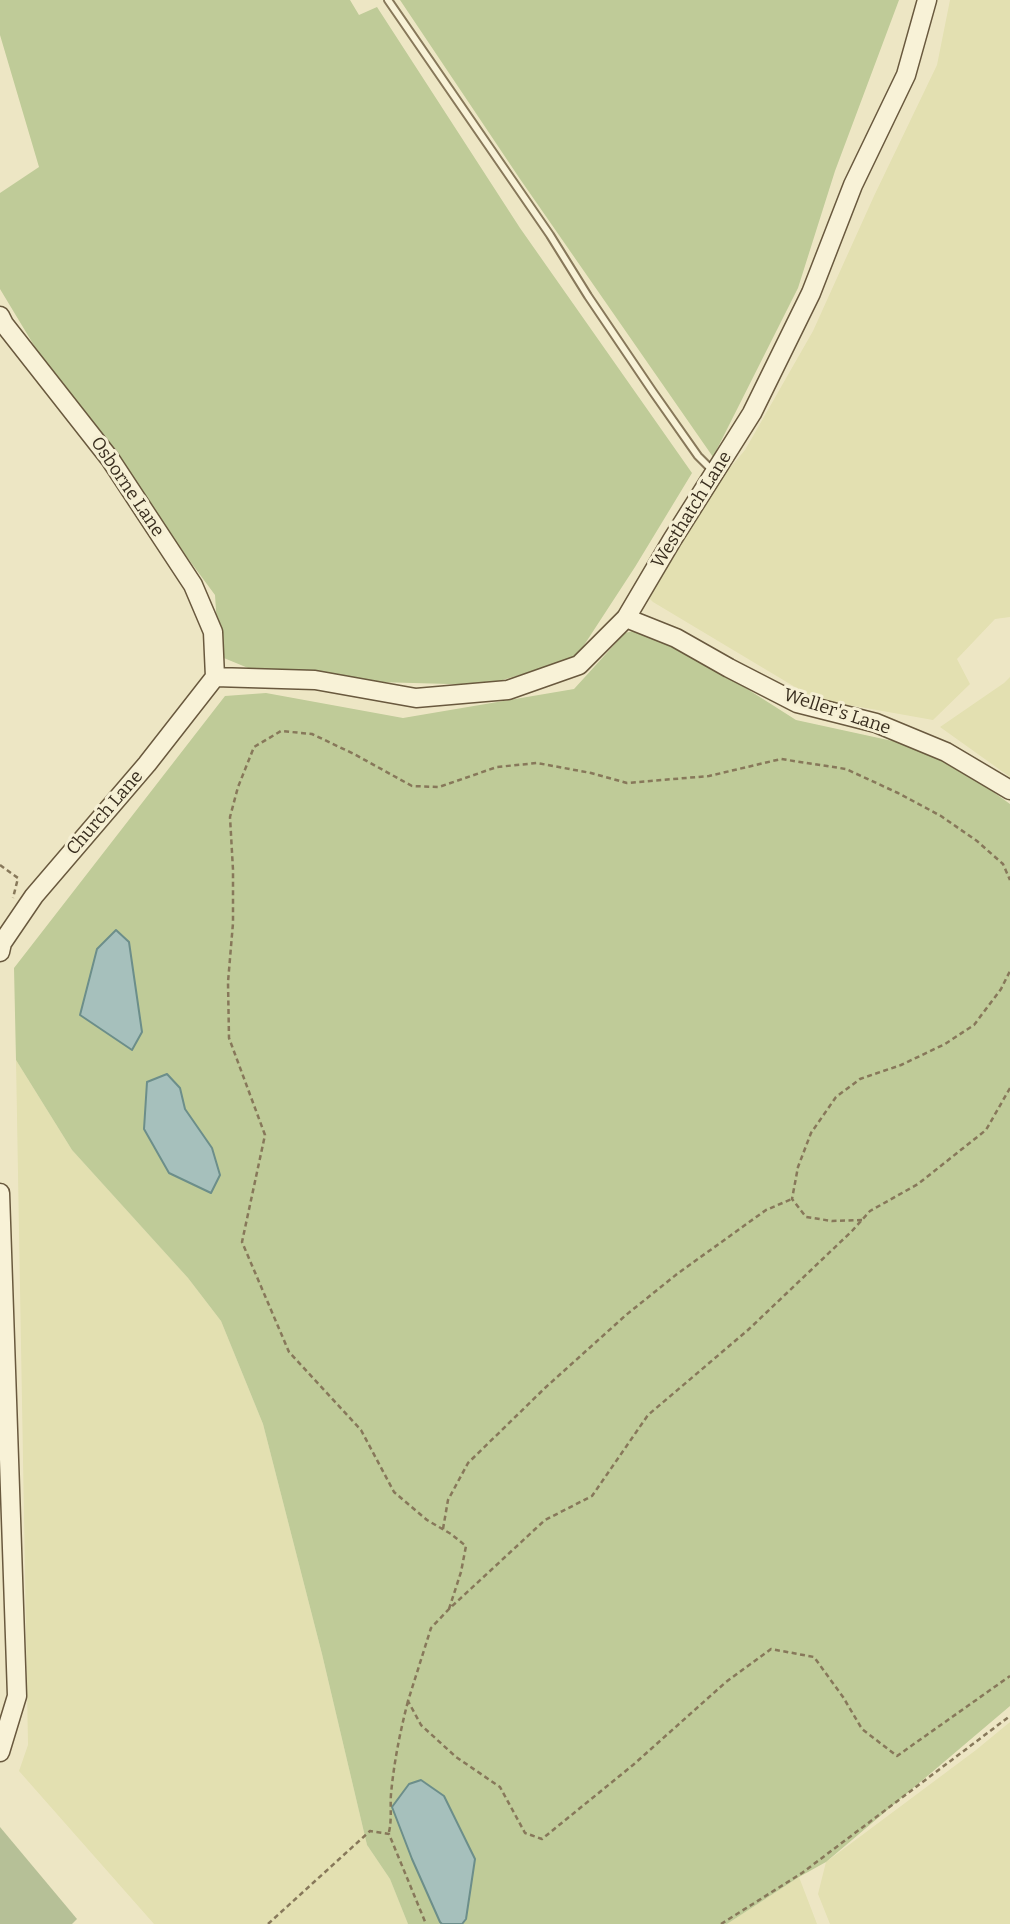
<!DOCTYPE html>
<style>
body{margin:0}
canvas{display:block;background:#ede6c4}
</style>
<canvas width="1010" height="1924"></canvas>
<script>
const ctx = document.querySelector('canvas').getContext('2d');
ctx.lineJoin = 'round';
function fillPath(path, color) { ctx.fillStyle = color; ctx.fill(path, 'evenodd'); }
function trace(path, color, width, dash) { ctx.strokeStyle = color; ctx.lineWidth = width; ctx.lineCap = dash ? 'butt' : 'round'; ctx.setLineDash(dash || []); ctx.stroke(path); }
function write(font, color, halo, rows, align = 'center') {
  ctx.font = font + ' Bitter,serif'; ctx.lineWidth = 6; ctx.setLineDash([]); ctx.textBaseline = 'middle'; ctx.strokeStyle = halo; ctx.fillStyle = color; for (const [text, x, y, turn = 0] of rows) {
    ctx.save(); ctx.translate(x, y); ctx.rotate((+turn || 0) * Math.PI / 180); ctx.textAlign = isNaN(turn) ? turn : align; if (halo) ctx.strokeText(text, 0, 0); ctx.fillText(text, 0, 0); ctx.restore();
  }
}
const farmland = new Path2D(`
 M950,0H1010V617L995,619L957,659L970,684L933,720L815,699L653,602L646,595L692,513L745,450L813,331L874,196L937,65Z
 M1010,677V777L940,727L1004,683Z
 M16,1060L72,1150L188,1278L221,1321L263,1424L322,1654L367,1845L390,1879L408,1924H154L19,1771L28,1745Z
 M1010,1722V1924H830L818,1894L826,1862L976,1750Z
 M799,1877L817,1924H727Z`);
const green = new Path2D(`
 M0,0H350L359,15L377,7L520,228L692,473L635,567L575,659L485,685L377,682L253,670L219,656L215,595L50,372L0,289V193L39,167L0,35Z
 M400,0H899L835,171L798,288L713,457L520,179Z
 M645,628L730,678L796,720L911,745L933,755L978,781L1010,804V1706L826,1862L799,1877L727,1924H408L390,1879L367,1845L322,1654L263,1424L221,1321L188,1278L72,1150L16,1060L14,968L225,696L266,693L403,718L574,689L625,633Z`);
const cemetery = new Path2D(`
 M0,1827L77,1919L72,1924H0Z`);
const water = new Path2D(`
 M116,930L129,942L142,1032L132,1050L80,1015L97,949Z
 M167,1074L180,1088L185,1109L212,1148L220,1175L211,1193L169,1173L144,1129L147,1082Z
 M421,1780L444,1796L475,1859L466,1919L462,1924H442L440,1922L412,1859L392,1807L409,1784Z`);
const path = new Path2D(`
 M0,865L18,878L13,898
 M1010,1088L986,1130L918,1184L870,1211L852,1231L748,1330L648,1415L592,1496L545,1520L449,1609L431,1628L408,1701L421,1725L456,1757L500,1787L525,1833L542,1839L633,1765L726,1682L771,1649L814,1657L843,1697L862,1729L897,1756L1010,1676
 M862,1220L832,1221L806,1217L792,1199L798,1167L811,1133L836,1097L860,1079L901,1065L945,1044L974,1025L1001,989L1010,971
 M443,1529L448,1500L468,1463L546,1387L626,1315L677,1274L766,1210L792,1199
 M449,1609L461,1572L466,1546L451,1534L427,1520L394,1492L361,1430L289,1352L242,1242L265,1135L229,1038L228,982L233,923V870L230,817L238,787L254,747L281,731L312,734L354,754L412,786L439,787L497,767L537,763L591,773L627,783L709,776L781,759L846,769L898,793L941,816L977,841L1003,864L1010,880
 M389,1832C392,1819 390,1807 391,1794C394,1762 400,1732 408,1701
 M268,1924L370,1831L389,1834L426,1924
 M721,1924L802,1873L1010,1716`);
const lane = new Path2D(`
 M388,0L550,235L588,296L653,392L698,456L713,471`);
const secondary = new Path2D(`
 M0,316L4,324L110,459L193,585L213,632L215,677
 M626,618L676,638L729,668L797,703L876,723L946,752L1010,790
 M215,677L315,680L416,698L508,690L579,665L626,618L672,540L752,413L811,293L853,185L906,75L927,0
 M0,952L2,943L34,896L147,764L215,677
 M0,1193L17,1696L0,1752`);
const streetNames = [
 ["Osborne Lane",127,487,56],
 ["Westhatch Lane",692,510,-58],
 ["Weller's Lane",837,712,18],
 ["Church Lane",105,813,-49]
];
fillPath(farmland, '#e3e0b1');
fillPath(green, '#bfcb98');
fillPath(cemetery, '#b6c097');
fillPath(water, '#a6c0bc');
trace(water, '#6c8e8a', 2);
trace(lane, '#87785a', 10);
trace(secondary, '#69593e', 21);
trace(path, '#87785a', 2.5, [5, 3.5]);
trace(lane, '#f8f2d7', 6);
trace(secondary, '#f8f2d7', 18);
write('18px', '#382d1e', '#f5efd3', streetNames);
</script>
